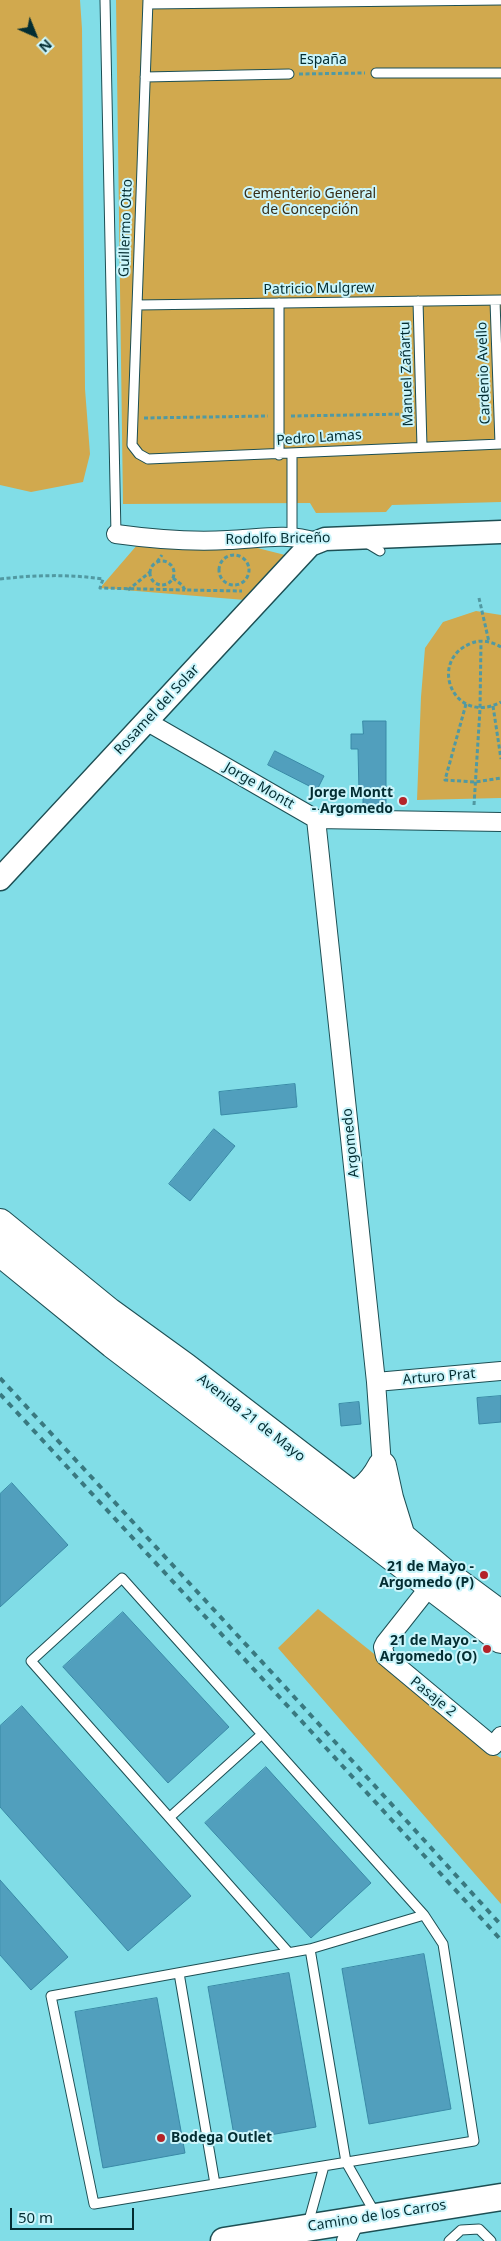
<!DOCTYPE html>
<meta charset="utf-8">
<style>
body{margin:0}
#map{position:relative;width:501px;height:2241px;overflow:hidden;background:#81dde7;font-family:"Noto Sans",sans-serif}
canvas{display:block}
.north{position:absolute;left:10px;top:10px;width:50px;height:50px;-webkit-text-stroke:4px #cbf5fb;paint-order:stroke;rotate:136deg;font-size:14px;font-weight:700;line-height:20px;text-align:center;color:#032d32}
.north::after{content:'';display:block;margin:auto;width:18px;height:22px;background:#032d32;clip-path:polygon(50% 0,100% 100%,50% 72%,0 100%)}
.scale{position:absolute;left:10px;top:2208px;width:124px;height:22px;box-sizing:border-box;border:2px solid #032d32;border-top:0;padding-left:6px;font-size:15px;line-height:18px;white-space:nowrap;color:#032d32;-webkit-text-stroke:4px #cbf5fb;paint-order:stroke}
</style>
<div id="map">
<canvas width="501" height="2241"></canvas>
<div class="north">N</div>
<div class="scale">50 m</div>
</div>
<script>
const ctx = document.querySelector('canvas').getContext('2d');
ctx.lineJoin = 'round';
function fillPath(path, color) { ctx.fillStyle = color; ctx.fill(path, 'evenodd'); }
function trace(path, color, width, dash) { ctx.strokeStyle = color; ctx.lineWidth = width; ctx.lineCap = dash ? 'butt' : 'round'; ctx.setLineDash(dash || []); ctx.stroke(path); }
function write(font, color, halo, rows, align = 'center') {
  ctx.font = font + ' "Noto Sans",sans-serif'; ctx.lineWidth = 4; ctx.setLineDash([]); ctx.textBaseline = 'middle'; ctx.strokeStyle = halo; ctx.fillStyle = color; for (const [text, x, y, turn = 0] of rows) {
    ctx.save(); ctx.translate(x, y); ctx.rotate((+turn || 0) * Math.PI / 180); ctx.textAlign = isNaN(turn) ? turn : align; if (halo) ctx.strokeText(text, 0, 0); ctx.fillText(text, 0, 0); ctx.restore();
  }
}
const green = new Path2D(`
 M0,0H80L82,29L85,389L90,454L83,482L31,492L0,485Z
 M116,0H501V502L392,505L386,512L316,513L310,503L123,504Z
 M144,537L226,540L285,555L245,600L100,588Z
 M476,611L501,615V798L417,800L421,697L425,648L443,622Z
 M318,1609L378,1657L485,1749L501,1758V1904L278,1648Z`);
const building = new Path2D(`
 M363,721H386V805L363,806V792H359L358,749H351V734H363Z
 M275,751L324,776L317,790L268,765Z
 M295,1084L297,1107L221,1115L219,1092Z
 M214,1129L235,1146L190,1201L169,1184Z
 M501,1396V1422L479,1424L477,1398Z
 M359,1402L361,1424L341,1426L339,1404Z
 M12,1483L68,1545L0,1607V1494Z
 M123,1612L229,1727L168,1783L63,1667Z
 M22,1706L191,1896L128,1951L0,1807V1726Z
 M266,1767L371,1883L311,1938L205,1823Z
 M0,1880L68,1957L31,1990L0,1955Z
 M424,1954L451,2109L369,2124L342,1969Z
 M289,1973L316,2127L235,2141L208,1987Z
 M157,1998L185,2153L103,2168L75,2012Z`);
const path = new Path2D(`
 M299,74L365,73
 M291,416L410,414
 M144,418L268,416
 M219 570a15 15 0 1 1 30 0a15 15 0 1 1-30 0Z
 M150 573a12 12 0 1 1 24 0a12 12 0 1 1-24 0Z
 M157,562L162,555
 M173,578L182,585L185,590L242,591
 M0,579C35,575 69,574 103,579L100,588L185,590
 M128,590L150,572
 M479,598L489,642
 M501,647C493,642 481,639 472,643C426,660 454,727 501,702
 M466,704L445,780L475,782L501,778
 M493,706L501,759
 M474,805L480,709L481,641`);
const service = new Path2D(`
 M105,0L116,534
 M148,0L132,445L139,454L148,459L501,444
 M148,4L501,0
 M376,73H501
 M145,77L289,74
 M418,301L422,447
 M495,301L500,444
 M137,305L501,300
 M279,455V303
 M292,536V454
 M365,542L380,551
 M170,1817L262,1734
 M424,1915L443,1944L474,2141L94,2204L51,1996L310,1949Z
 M310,1949L346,2162L375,2213
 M289,1953L31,1661L122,1578L424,1915
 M179,1973L215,2184
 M308,2224L324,2166
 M449,2241L461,2230L479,2229L491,2241`);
const minor = new Path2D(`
 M116,534C152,539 191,542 228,540C257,539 287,532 316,542
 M146,721L316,819L501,822
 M316,819L376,1382L382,1466
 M376,1382L501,1371
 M430,1586L385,1643L383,1647L385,1656L493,1746L501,1736
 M346,2241L356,2219`);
const tertiary = new Path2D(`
 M0,879L310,545L325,539L501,532`);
const secondary = new Path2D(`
 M224,2241L501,2197`);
const primary = new Path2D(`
 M0,1223L109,1312L185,1367L353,1496L443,1572L501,1615
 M0,1252L113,1344L501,1639
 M382,1466L389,1498L401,1537
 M336,1500C358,1499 372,1485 382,1466`);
const rail = new Path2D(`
 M0,1378L287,1689L501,1925
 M0,1394L307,1727L501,1940`);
const markers = [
 [403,801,5,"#b42328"],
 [484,1575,5,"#b42328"],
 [487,1649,5,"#b42328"],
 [161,2138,5,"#b42328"]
];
const streetNames = [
 ["España",323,60],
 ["Guillermo Otto",126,228,-88],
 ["Patricio Mulgrew",319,289,-1],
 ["Cardenio Avello",484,373,-92],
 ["Manuel Zañartu",407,374,-92],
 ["Pedro Lamas",319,438,-4],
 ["Rodolfo Briceño",278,539,-1],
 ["Rosamel del Solar",157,710,-47],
 ["Jorge Montt",259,786,30],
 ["Argomedo",351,1143,-96],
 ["Arturo Prat",439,1377,-5],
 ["Avenida 21 de Mayo",251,1418,38],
 ["Pasaje 2",433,1697,39],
 ["Camino de los Carros",377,2216,-9]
];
const parkNames = [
 ["Cementerio General",310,194],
 ["de Concepción",310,210]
];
const poiNames = [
 ["Jorge Montt",393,793],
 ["- Argomedo",393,809],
 ["21 de Mayo -",474,1567],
 ["Argomedo (P)",474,1583],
 ["21 de Mayo -",477,1641],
 ["Argomedo (O)",477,1657],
 ["Bodega Outlet",171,2138,"left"]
];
fillPath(green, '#d1a94e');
fillPath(building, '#519fbd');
trace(building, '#3989a6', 1);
trace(service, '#1d4f54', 11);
trace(minor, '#1d4f54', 20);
trace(tertiary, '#1d4f54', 25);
trace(secondary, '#1d4f54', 29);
trace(primary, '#1d4f54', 30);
trace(path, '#5199a2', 3, [4, 2.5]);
trace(service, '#fff', 9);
trace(minor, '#fff', 18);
trace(tertiary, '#fff', 22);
trace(secondary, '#fff', 26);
trace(primary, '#fff', 28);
trace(rail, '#397980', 4, [6, 6]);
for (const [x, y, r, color] of markers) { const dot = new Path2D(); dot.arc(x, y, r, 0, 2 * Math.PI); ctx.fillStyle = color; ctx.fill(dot); trace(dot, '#cbf5fb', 2); }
write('14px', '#032d32', '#cbf5fb', streetNames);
write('14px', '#372d18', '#cbf5fb', parkNames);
write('bold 14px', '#032d32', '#cbf5fb', poiNames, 'right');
</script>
